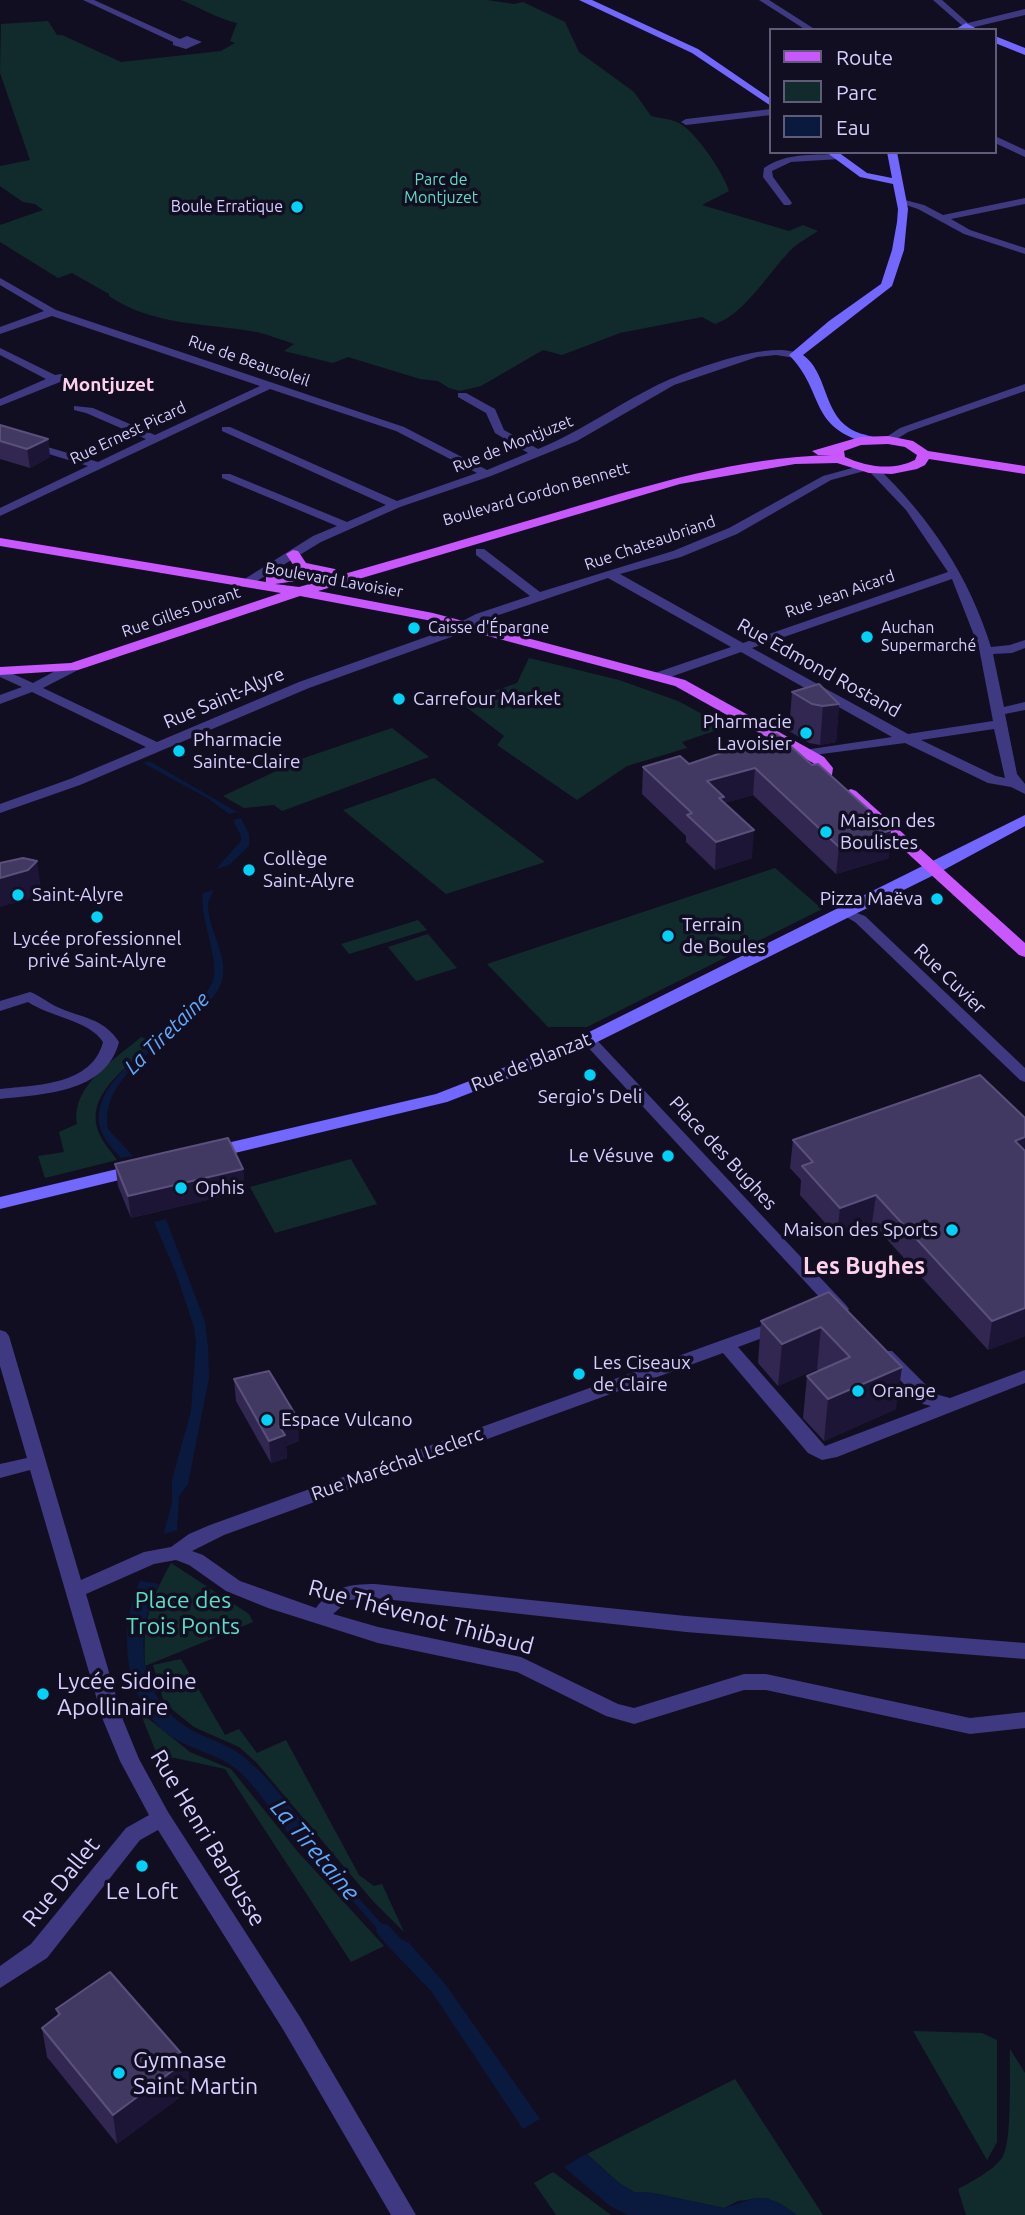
<!DOCTYPE html>
<meta charset="utf-8">
<style>
body{margin:0}
#map{position:relative;width:1025px;height:2215px;overflow:hidden;background:#120e22;font-family:Ubuntu,sans-serif}
canvas{display:block}
.legend{position:absolute;left:769px;top:28px;width:228px;height:126px;box-sizing:border-box;background:#120e22;border:2px solid #615b7a;margin:0;padding:9px 12px;list-style:none;font-size:21px;color:#d7cfff}
.legend li{display:flex;align-items:center;gap:14px;height:35px}
.legend b{width:35px;border:2px solid #615b7a}
</style>
<div id="map">
<canvas width="1025" height="2215"></canvas>
<ul class="legend">
<li><b style="height:9px;background:#c857fe"></b>Route</li>
<li><b style="height:19px;background:#112b2c"></b>Parc</li>
<li><b style="height:19px;background:#0a1a3f"></b>Eau</li>
</ul>
</div>
<script>
const ctx = document.querySelector('canvas').getContext('2d');
ctx.lineJoin = 'round';
function fillPath(path, color) { ctx.fillStyle = color; ctx.fill(path, 'evenodd'); }
function trace(path, color, width, dash) { ctx.strokeStyle = color; ctx.lineWidth = width; ctx.lineCap = dash ? 'butt' : 'round'; ctx.setLineDash(dash || []); ctx.stroke(path); }
function write(font, color, halo, rows, align = 'center') {
  ctx.font = font + ' Ubuntu,sans-serif'; ctx.lineWidth = 7; ctx.setLineDash([]); ctx.textBaseline = 'middle'; ctx.strokeStyle = halo; ctx.fillStyle = color; for (const [text, x, y, turn = 0] of rows) {
    ctx.save(); ctx.translate(x, y); ctx.rotate((+turn || 0) * Math.PI / 180); ctx.textAlign = isNaN(turn) ? turn : align; if (halo) ctx.strokeText(text, 0, 0); ctx.fillText(text, 0, 0); ctx.restore();
  }
}
const green = new Path2D(`
 M181,0H487L514,4L523,2L565,22L579,52L634,92L651,116C659,118 671,119 679,123C696,132 723,172 729,191L702,205L789,231L803,225L818,231C810,236 801,241 794,247C770,269 747,313 715,324L702,317L620,333L562,355L543,350L481,386L460,391L449,388L438,381L420,379L348,357L333,363L284,351L294,344C282,340 269,335 257,332C206,323 153,326 109,296V294L72,273L58,278L0,242V225L43,210L35,204L23,202L0,186V166L30,160L0,73L1,24L48,21L57,35H62L121,62L221,51L235,43L230,41L237,23C218,19 201,8 181,0Z
 M529,658L619,680L678,701L726,727L682,742L687,748L627,766L577,800L497,745L504,736L461,703L517,683Z
 M392,728L429,757L282,811L274,805L244,808L223,796L304,758Z
 M434,778L545,862L446,894L343,810Z
 M775,868L822,909L587,1027H548L487,964Z
 M418,920L427,930L349,954L341,944Z
 M428,934L457,968L416,981L388,947Z
 M141,1037L155,1042C130,1065 83,1094 99,1133C103,1143 111,1151 117,1160L45,1178L38,1156L64,1152L59,1132L77,1124C71,1085 116,1059 141,1037Z
 M351,1159L377,1204L275,1233L250,1187Z
 M171,1563L249,1614L253,1622L145,1666C143,1621 149,1602 171,1563Z
 M181,1659L225,1735L239,1729L257,1753L286,1740L359,1875L374,1886L382,1884L404,1932L372,1900L256,1762L239,1747L194,1727L174,1711L163,1699L153,1665Z
 M140,1712L190,1752L231,1769L298,1852L384,1946L351,1962L225,1769L175,1758L158,1757Z
 M913,2031L982,2033L997,2040V2142L987,2160Z
 M1010,2049L1025,2073V2215H966L958,2189C973,2181 991,2172 1002,2158C1013,2142 1009,2072 1010,2049Z
 M735,2079L823,2215H797L779,2203L762,2198L738,2201L724,2208L653,2193L634,2192L619,2183L587,2154Z
 M553,2172L611,2215H556L534,2183Z`);
const water = new Path2D(`
 M149,761L237,812L229,814L209,799L143,763Z
 M241,818L249,834V846L229,865L216,869L241,841V836L233,820Z
 M213,890C212,895 208,901 208,906C209,936 236,964 216,993C185,1036 98,1069 108,1129L133,1156L121,1158C113,1149 103,1139 100,1127C87,1072 191,1029 212,983C222,962 199,922 203,893Z
 M166,1219L205,1322L208,1348L209,1378L188,1484L179,1496L177,1530L164,1534L172,1502V1480L191,1411L196,1344L194,1327L176,1273L154,1222Z
 M140,1581L159,1584C133,1633 138,1697 188,1728C204,1738 225,1743 241,1755C269,1776 291,1809 313,1835L312,1847L382,1924L388,1925L401,1939L409,1943L445,1984L540,2119L523,2129L432,1992L387,1945L377,1933L376,1927L308,1851L299,1848C284,1828 253,1781 235,1768C218,1755 195,1750 177,1740C124,1710 116,1631 140,1581Z
 M586,2154L619,2183L634,2192L653,2193L724,2208L755,2198H767L783,2205L797,2215H628L610,2206L564,2167Z`);
const street = new Path2D(`
 M83,0H94L180,39L187,36L202,42L186,49L173,45V42Z
 M759,0H769L816,30H806Z
 M933,0H942L968,23L1025,9V15L966,29Z
 M771,109V115L686,125L681,122L686,119Z
 M995,136L1025,150V157L995,143Z
 M837,154L842,157L840,159L791,162L772,171L773,177L792,203L790,205H784L763,177L764,168C785,153 812,155 837,154Z
 M897,198L924,205L943,215L1025,198V204L951,219L970,230L1025,248V254L964,234L918,209L897,202Z
 M0,278L56,310L404,427L487,470L528,453L495,433L486,413L458,397V393H466L495,409L504,430L538,449C583,431 622,401 666,381C693,369 776,338 800,355L795,358L776,355L757,357L674,385L577,441L491,476L400,507L321,542L247,587L243,586V580L313,536L337,526L222,478V474H230L347,522L386,505L222,431V427H230L397,501L477,473L396,431L270,389L0,516V508L88,466L26,447V443H34L98,462L146,439L86,413L74,410V406L93,408L155,435L260,386L52,316L0,334V327L44,311L0,285Z
 M0,348L55,375L61,374L66,377L60,382L0,406V399L46,379L0,355Z
 M1025,384V391L908,432L892,442L882,440L900,428Z
 M863,465L868,467H877C930,518 969,576 991,647L1010,645L1025,640V648L1012,653L993,654L1004,707L1025,702V710L1005,714L1017,774L1025,784V794L1011,787L988,783L905,743L799,757V751L804,750L892,737L741,652L662,680H652V674L731,647L608,578L484,620L451,637L309,688L80,785L0,813V804L70,779L146,747L32,692L0,704V695L22,687L0,677V668L33,683L68,664H78V670L43,688L157,742L299,682L443,631L476,614L530,596L476,555V549H484L540,592L673,551L729,528L823,476ZM868,470L906,510L948,572L743,643L620,574L681,557L737,534L831,480ZM952,579L979,648L993,721L908,734L752,648ZM994,729L1005,778L996,776L921,740Z
 M846,909L865,916L1025,1068V1082L1020,1080L855,922L839,913L841,910Z
 M30,992C39,995 47,1002 55,1006C80,1018 103,1017 119,1042C106,1093 44,1094 0,1099V1089C37,1085 92,1085 103,1042C89,1020 50,1017 28,1002L0,1011V1001Z
 M589,1035L594,1037L846,1305L849,1309L846,1313H834L584,1043L581,1040Z
 M778,1320L784,1322L787,1326L784,1330L738,1347L825,1446L931,1406L923,1404L880,1359L877,1355L880,1351H892L935,1394L950,1398L1025,1370V1383L837,1457L822,1460L808,1453L723,1353L224,1535L192,1551L203,1555L240,1581L316,1608C331,1587 350,1584 375,1584L686,1616L1025,1643V1659L686,1632L375,1598L349,1600L333,1614L378,1627L521,1657L618,1704L634,1708L744,1674H766L970,1718L1025,1712V1728L970,1734L766,1690H744L634,1724L606,1716L517,1672L378,1643L268,1608L226,1591L189,1565L176,1560L154,1564L86,1594L123,1720L139,1759L168,1812L300,2017L416,2215H391L284,2031L158,1830L140,1840L47,1958L0,1988V1966L31,1944L126,1828L149,1815L120,1761L103,1720L30,1470L0,1478V1464L27,1458L0,1366V1330L6,1332L9,1336L81,1580L144,1552L171,1547L189,1534L210,1525Z`);
const secondary = new Path2D(`
 M579,0H592L698,49L771,99V106L692,53Z
 M966,23L979,30H954Z
 M995,36L1025,48V55L995,43Z
 M826,152H838L867,173L892,178L887,152H897L908,209L904,250L892,286L803,355C827,372 823,411 849,428C856,433 866,435 874,437L876,440L870,444C807,427 826,393 789,355L829,321L881,284L892,250L897,222L898,209L893,184L860,177Z
 M1025,815V826L940,872L579,1051L447,1102L210,1159L201,1153L210,1147L436,1094L567,1043Z
 M138,1164L147,1170L144,1174L0,1209V1197Z`);
const primary = new Path2D(`
 M888,436L913,441L928,451L1025,466V474L929,459L925,465L917,469L892,474L869,473L837,463L795,464L680,484L318,591L433,613L685,680L824,757L833,768L832,775H822L813,763L675,686L432,621L300,596L78,670L0,675V667L71,663L281,593L0,546V538L266,582V577L305,571L296,569L286,554L293,550L298,551L306,563L335,569L337,572L330,576L275,584L299,587C386,562 473,537 561,511C650,485 738,457 832,455H818L812,451L860,437ZM888,444L905,447L917,455L915,460C893,471 867,467 845,457L844,451L861,445Z
 M851,789L856,791L1025,943V957L1019,955L846,797L843,794L846,791Z`);
const wall = new Path2D(`
 M0,425L48,439L50,457L30,468L0,459Z
 M792,692L839,704L836,742L820,745L809,743L789,731Z
 M777,734L889,858L836,874L753,795L724,803L752,858L715,870L686,842V836L642,794L643,767L689,764Z
 M1025,1118V1336L988,1350L872,1223L837,1236L800,1195L801,1180L790,1168L793,1140Z
 M115,1164L243,1169L245,1191L131,1218L118,1186Z
 M829,1292L896,1409L824,1441L803,1418L807,1376L819,1371L817,1369L778,1386L758,1363L761,1321Z
 M234,1379L299,1441L286,1446L287,1458L271,1463L236,1401Z
 M56,2009L187,2060L191,2089L117,2144L47,2057L42,2028L58,2016Z`);
const shadedWall = new Path2D(`
 M48,439L50,457L30,468L27,449Z
 M839,704L836,742L820,745L823,706Z
 M755,768L753,795L724,803L707,781Z
 M754,830L752,858L715,870L716,842Z
 M891,830L889,858L836,874L839,847Z
 M37,861L41,888L32,898L0,907V878Z
 M1025,1137V1164L1015,1141Z
 M243,1169L245,1191L131,1218L128,1196Z
 M876,1195L872,1223L837,1236L840,1208Z
 M1025,1308V1336L988,1350L992,1321Z
 M821,1327L817,1369L778,1386L782,1344Z
 M902,1367L896,1409L824,1441L828,1399Z
 M298,1419L299,1441L286,1446L287,1458L271,1463L269,1441L279,1426Z
 M187,2060L191,2089L117,2144L113,2115Z`);
const building = new Path2D(`
 M0,425L48,439L27,449L0,441Z
 M819,684L839,704L823,706L812,704L792,692Z
 M777,734L812,765L818,764L891,830L839,847L755,768L707,781L724,797L719,798L754,830L716,842L687,815L692,813L643,767L680,756L689,764Z
 M23,858L37,861L28,870L0,878V863Z
 M980,1075L1025,1118V1137L1015,1141L1025,1151V1308L992,1321L876,1195L840,1208L802,1166L813,1162L793,1140Z
 M228,1138L243,1169L128,1196L115,1164Z
 M829,1292L902,1367L828,1399L807,1376L850,1357L821,1327L782,1344L761,1321Z
 M269,1371L298,1419L279,1426L285,1435L269,1441L234,1379Z
 M110,1972L187,2060L113,2115L42,2028L60,2014L56,2009Z`);
const markers = [
 [297,207,7,"#02d2f8"],
 [414,628,7,"#02d2f8"],
 [867,637,7,"#02d2f8"],
 [399,699,7,"#02d2f8"],
 [806,733,7,"#02d2f8"],
 [179,751,7,"#02d2f8"],
 [826,832,7,"#02d2f8"],
 [249,870,7,"#02d2f8"],
 [18,895,7,"#02d2f8"],
 [937,899,7,"#02d2f8"],
 [97,917,7,"#02d2f8"],
 [668,936,7,"#02d2f8"],
 [590,1075,7,"#02d2f8"],
 [668,1156,7,"#02d2f8"],
 [181,1188,7,"#02d2f8"],
 [952,1230,7,"#02d2f8"],
 [579,1374,7,"#02d2f8"],
 [858,1391,7,"#02d2f8"],
 [267,1420,7,"#02d2f8"],
 [43,1694,7,"#02d2f8"],
 [142,1866,7,"#02d2f8"],
 [119,2073,7,"#02d2f8"]
];
const farParknames = [
 ["Parc de",441,180],
 ["Montjuzet",441,198]
];
const farPoinames = [
 ["Boule Erratique",283,207,"right"],
 ["Caisse d'Épargne",428,628],
 ["Auchan",881,628],
 ["Supermarché",881,646]
];
const farStreetnames = [
 ["Rue de Beausoleil",249,361,19],
 ["Rue Ernest Picard",128,433,-25],
 ["Rue de Montjuzet",513,444,-22],
 ["Boulevard Gordon Bennett",536,494,-16],
 ["Rue Chateaubriand",650,543,-19],
 ["Boulevard Lavoisier",334,580,10],
 ["Rue Jean Aicard",840,594,-19],
 ["Rue Gilles Durant",181,612,-19]
];
const farQuarternames = [
 ["Montjuzet",108,385]
];
const streetNames = [
 ["Rue Edmond Rostand",819,668,29],
 ["Rue Saint-Alyre",224,698,-23],
 ["Rue Cuvier",950,979,44],
 ["Rue de Blanzat",531,1062,-22],
 ["Place des Bughes",723,1153,47],
 ["Rue Maréchal Leclerc",397,1464,-20]
];
const poiNames = [
 ["Carrefour Market",413,699],
 ["Pharmacie",792,722,"right"],
 ["Lavoisier",792,744,"right"],
 ["Pharmacie",193,740],
 ["Sainte-Claire",193,762],
 ["Maison des",840,821],
 ["Boulistes",840,843],
 ["Collège",263,859],
 ["Saint-Alyre",263,881],
 ["Saint-Alyre",32,895],
 ["Pizza Maëva",923,899,"right"],
 ["Terrain",682,925],
 ["de Boules",682,947],
 ["Lycée professionnel",97,939,"center"],
 ["privé Saint-Alyre",97,961,"center"],
 ["Sergio's Deli",590,1097,"center"],
 ["Le Vésuve",654,1156,"right"],
 ["Ophis",195,1188],
 ["Maison des Sports",938,1230,"right"],
 ["Les Ciseaux",593,1363],
 ["de Claire",593,1385],
 ["Orange",872,1391],
 ["Espace Vulcano",281,1420]
];
const waterNames = [
 ["La Tiretaine",167,1033,-44]
];
const quarterNames = [
 ["Les Bughes",864,1266]
];
const nearParknames = [
 ["Place des",183,1600],
 ["Trois Ponts",183,1626]
];
const nearStreetnames = [
 ["Rue Thévenot Thibaud",421,1617,15],
 ["Rue Henri Barbusse",208,1838,59],
 ["Rue Dallet",61,1882,-51]
];
const nearPoinames = [
 ["Lycée Sidoine",57,1681],
 ["Apollinaire",57,1707],
 ["Le Loft",142,1891,"center"],
 ["Gymnase",133,2060],
 ["Saint Martin",133,2086]
];
const nearWaternames = [
 ["La Tiretaine",315,1850,50]
];
fillPath(green, '#112b2c');
fillPath(water, '#0a1a3f');
fillPath(street, '#3f3981');
fillPath(secondary, '#7267fe');
fillPath(primary, '#c857fe');
fillPath(wall, '#312750');
fillPath(shadedWall, '#1d1536');
fillPath(building, '#423963');
trace(building, '#5a507b', 2);
for (const [x, y, r, color] of markers) { const dot = new Path2D(); dot.arc(x, y, r, 0, 2 * Math.PI); ctx.fillStyle = color; ctx.fill(dot); trace(dot, '#120e22', 2.5); }
write('16px', '#5bdec4', '#120e22', farParknames);
write('16px', '#d7cfff', '#120e22', farPoinames, 'left');
write('16px', '#d7cfff', '#120e22', farStreetnames);
write('bold 19px', '#ffd1ec', '#120e22', farQuarternames);
write('19px', '#d7cfff', '#120e22', streetNames);
write('19px', '#d7cfff', '#120e22', poiNames, 'left');
write('italic 21px', '#5eabfe', '#120e22', waterNames);
write('bold 23px', '#ffd1ec', '#120e22', quarterNames);
write('23px', '#5bdec4', '#120e22', nearParknames);
write('23px', '#d7cfff', '#120e22', nearStreetnames);
write('23px', '#d7cfff', '#120e22', nearPoinames, 'left');
write('italic 24px', '#5eabfe', '#120e22', nearWaternames);
</script>
